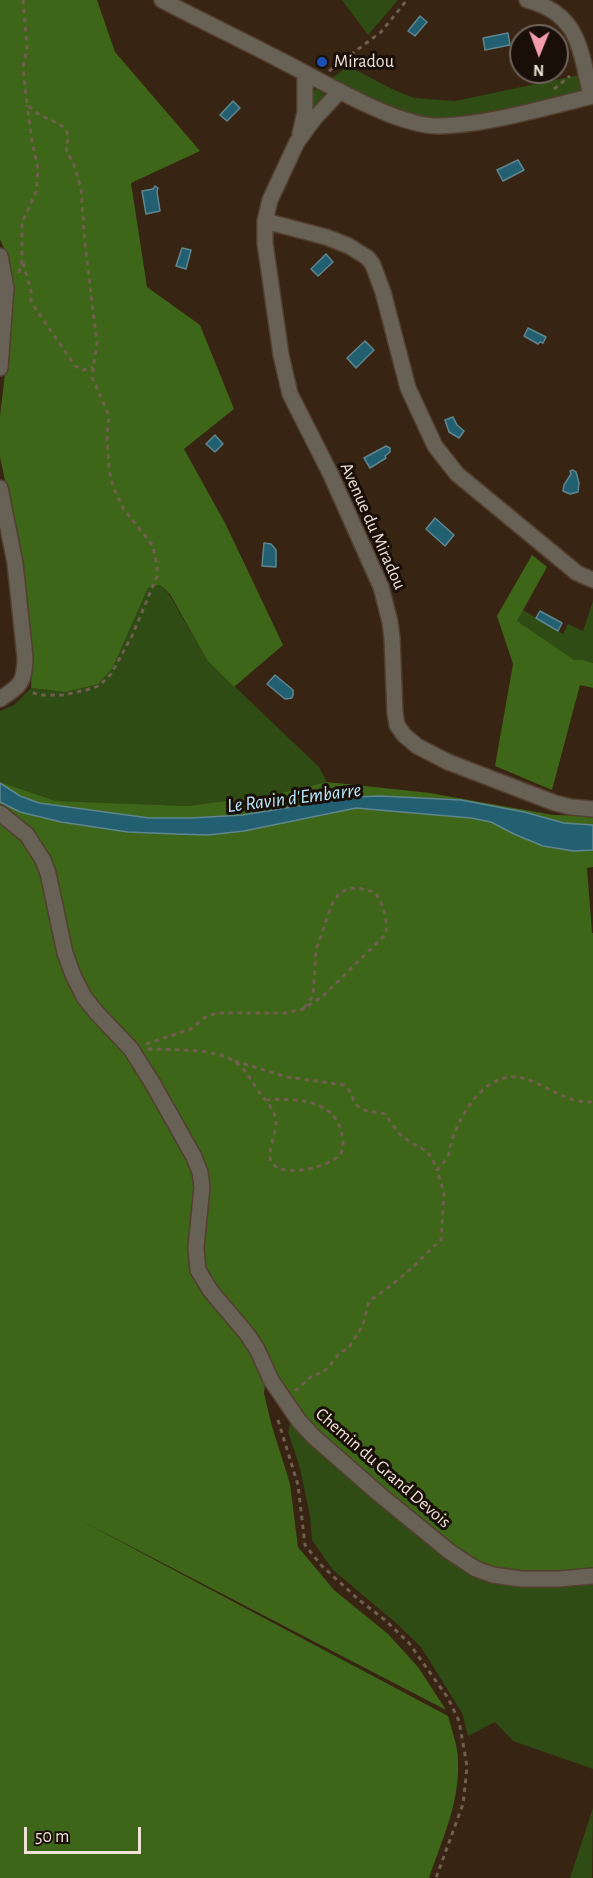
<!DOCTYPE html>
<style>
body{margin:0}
#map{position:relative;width:593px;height:1878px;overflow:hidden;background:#382412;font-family:"Alegreya Sans",sans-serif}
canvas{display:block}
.north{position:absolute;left:509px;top:24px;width:60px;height:60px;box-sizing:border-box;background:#190f08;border:2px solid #6f635b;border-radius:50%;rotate:181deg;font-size:16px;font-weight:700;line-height:24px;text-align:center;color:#f0e2d7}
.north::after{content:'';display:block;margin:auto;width:21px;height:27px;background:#f39aab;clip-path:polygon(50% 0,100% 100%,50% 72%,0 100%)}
.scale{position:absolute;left:24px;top:1827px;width:117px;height:27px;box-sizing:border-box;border:3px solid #f0e2d7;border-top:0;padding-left:8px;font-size:18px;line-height:21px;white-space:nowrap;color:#f0e2d7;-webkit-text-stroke:4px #190f08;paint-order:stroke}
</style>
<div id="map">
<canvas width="593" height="1878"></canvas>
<div class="north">N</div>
<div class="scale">50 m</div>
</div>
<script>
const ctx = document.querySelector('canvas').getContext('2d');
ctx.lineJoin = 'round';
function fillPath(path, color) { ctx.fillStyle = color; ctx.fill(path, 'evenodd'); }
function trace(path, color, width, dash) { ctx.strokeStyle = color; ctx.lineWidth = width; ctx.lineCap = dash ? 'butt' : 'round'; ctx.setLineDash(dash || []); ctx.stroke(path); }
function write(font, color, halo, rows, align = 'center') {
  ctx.font = font + ' "Alegreya Sans",sans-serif'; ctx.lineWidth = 6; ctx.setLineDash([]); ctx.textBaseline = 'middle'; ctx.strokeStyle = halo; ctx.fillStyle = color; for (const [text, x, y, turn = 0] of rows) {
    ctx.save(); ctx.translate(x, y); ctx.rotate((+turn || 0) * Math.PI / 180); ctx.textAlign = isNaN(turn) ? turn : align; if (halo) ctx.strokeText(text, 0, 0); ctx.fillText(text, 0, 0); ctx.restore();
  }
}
const green = new Path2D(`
 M342,0H398L368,35Z
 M348,66L392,89L414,98L455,101L593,72V90L471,119H431L386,107L331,79Z
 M319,89L322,90L325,98L314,109L311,108V94L314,90Z
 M160,585L169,594L207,660L319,767L327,782L276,794L188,806L56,801L0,782V711L14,705L31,688L65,692L113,667L148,588Z
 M593,601V663L583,660L574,661L517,621L523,610L563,634L568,624L583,631Z
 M290,1424L441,1554L593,1581V1769L513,1741L495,1722L468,1736L462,1713L421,1647L395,1622L333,1570L312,1540L310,1516L300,1468L288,1432Z
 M593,1808L592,1878H570Z`);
const forest = new Path2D(`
 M0,0H97L115,52L200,151L131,183L147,287L200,325L234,409L184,449L226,525L283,645L234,687L207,660L170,594L160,585L148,588L113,667L98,684L65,692L31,688L33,655L21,556L0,457V416L8,348L12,279L8,259L0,239Z
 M532,555L547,567L517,621L574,660H583L593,663V688L580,685L552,790L495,766L513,664L497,616Z
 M0,782L56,801L188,806L276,794L327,782L430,793L553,815L593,816V867L587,868L592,933H593V1573L502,1574L451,1549L265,1384L264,1393L271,1423L290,1484L298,1547L334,1590L388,1634L418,1667L446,1710L78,1519L448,1716C452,1731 458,1746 458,1761C460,1802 442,1840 429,1878H0Z`);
const water = new Path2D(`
 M420,16L427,22L415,36L408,31Z
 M508,33L510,45L485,50L483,38Z
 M233,101L240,108L227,121L220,115Z
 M518,160L524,170L503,181L497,170Z
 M155,186L158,188L157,192L160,211L146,214L142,191L153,189Z
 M182,248L191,250L186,269L176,266Z
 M326,254L333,262L318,276L311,269Z
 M528,328L546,337L543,343L540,342L538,344L524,336Z
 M365,341L374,350L356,368L347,358Z
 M453,417L457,425L464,431L459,438L449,432L445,420Z
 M215,435L223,444L215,452L206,444Z
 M386,446L390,448V452L385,456L386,458L370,468L364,458Z
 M573,470L576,472L579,483L578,492L570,494L563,491L564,485L571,474L570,471Z
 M435,518L454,535L445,546L426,529Z
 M264,543L271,544L276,550V567L262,566Z
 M540,611L562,623L558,631L536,618Z
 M275,675L293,690V695L292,698L285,699L267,684Z
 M0,783L20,796L39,803L149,818H191L243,815L353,797L380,796L461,800L524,812L564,823L593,825V850L574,851L543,846L514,834L491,822L471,818L356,808L244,831L208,835L176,834L128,832L61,822L20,812L0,802Z`);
const path = new Path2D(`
 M23,0L27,47L23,68L27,105C32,109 38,114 44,117C56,123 66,124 69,139L66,144L67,154L73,161L81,189L85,245L97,343L92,377L109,416L107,436L109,469L113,487L123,508L153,546L157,567V576L132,636L111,674L101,684L94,688L64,695H40L31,692
 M329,71L381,32L407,0
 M554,89L570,76
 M23,263L31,290V302L75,366L83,370L93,367
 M19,273L22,261V223L36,192L38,169L32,141L27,105
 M146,1044L191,1029L204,1018L216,1013H285L303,1009L323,996L386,934C387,917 384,906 375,892L358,888L348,889L339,893L332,904L316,950L313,996L303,1009
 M148,1049C173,1050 213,1048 234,1061C245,1068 250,1079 257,1089C264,1100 274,1107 276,1120C277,1132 267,1151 271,1161C280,1180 332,1167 341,1153C344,1148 343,1140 342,1135C336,1099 295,1098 267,1100
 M235,1061L287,1077L344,1085C353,1092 351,1099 357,1105C362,1112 377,1112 385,1114C390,1120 394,1128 400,1134C414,1149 431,1145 436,1170
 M295,1391L313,1375L322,1373L329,1367L340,1352L348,1349L363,1325L369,1301C386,1290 402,1277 417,1263C425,1256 431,1247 441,1241L444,1193L437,1171C440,1166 445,1162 448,1156C450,1149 451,1141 454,1134C467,1103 493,1064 532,1081C554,1090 568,1103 593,1102
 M278,1420L298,1485L305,1545L321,1565L359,1600L385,1620L409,1643L448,1698L459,1721L467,1766L465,1787L463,1804L436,1878`);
const minor = new Path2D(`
 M162,0C202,21 244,41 284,62C324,82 397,127 440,126C487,125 547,107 593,96
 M527,0C580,14 580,50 591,96
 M340,91L314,119L297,142L270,200L265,221V243L281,355L290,394L330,473L381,587L390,622L392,638L395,713L397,725L404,735L417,746L448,762L555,803L571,807L593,809
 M300,134L305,112V73
 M265,221L326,237L349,246L368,258L373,265L383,292L408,388L435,446L457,474L577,573L593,580
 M0,256L6,288L0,368
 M0,488L15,563L25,657C25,683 20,686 0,699
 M0,813L27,835L43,860L48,873L65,953L73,975L84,997L96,1012L131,1049L153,1084L194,1157L200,1172L202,1187L196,1248L198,1270L210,1290L247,1334L257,1349L271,1380L299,1421L314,1437L379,1494L450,1552L476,1569L493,1575L521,1579H559L593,1576`);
const markers = [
 [322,62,6,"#1a4fb4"]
];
const poiNames = [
 ["Miradou",334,62]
];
const streetNames = [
 ["Avenue du Miradou",373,526,66],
 ["Chemin du Grand Devois",383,1468,41]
];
const waterNames = [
 ["Le Ravin d'Embarre",294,798,-7]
];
fillPath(green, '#2f4c14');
fillPath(forest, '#3e6619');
fillPath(water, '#215f71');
trace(water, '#5f8690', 1.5);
trace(minor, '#523f2e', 18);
trace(path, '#705e4e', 3, [4.5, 4.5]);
trace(minor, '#676156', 15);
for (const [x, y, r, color] of markers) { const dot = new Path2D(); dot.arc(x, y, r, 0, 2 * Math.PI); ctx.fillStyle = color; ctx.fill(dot); trace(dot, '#190f08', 2); }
write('18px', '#f0e2d7', '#190f08', poiNames, 'left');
write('18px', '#f0e2d7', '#190f08', streetNames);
write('italic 20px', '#b6e9fb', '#190f08', waterNames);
</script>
